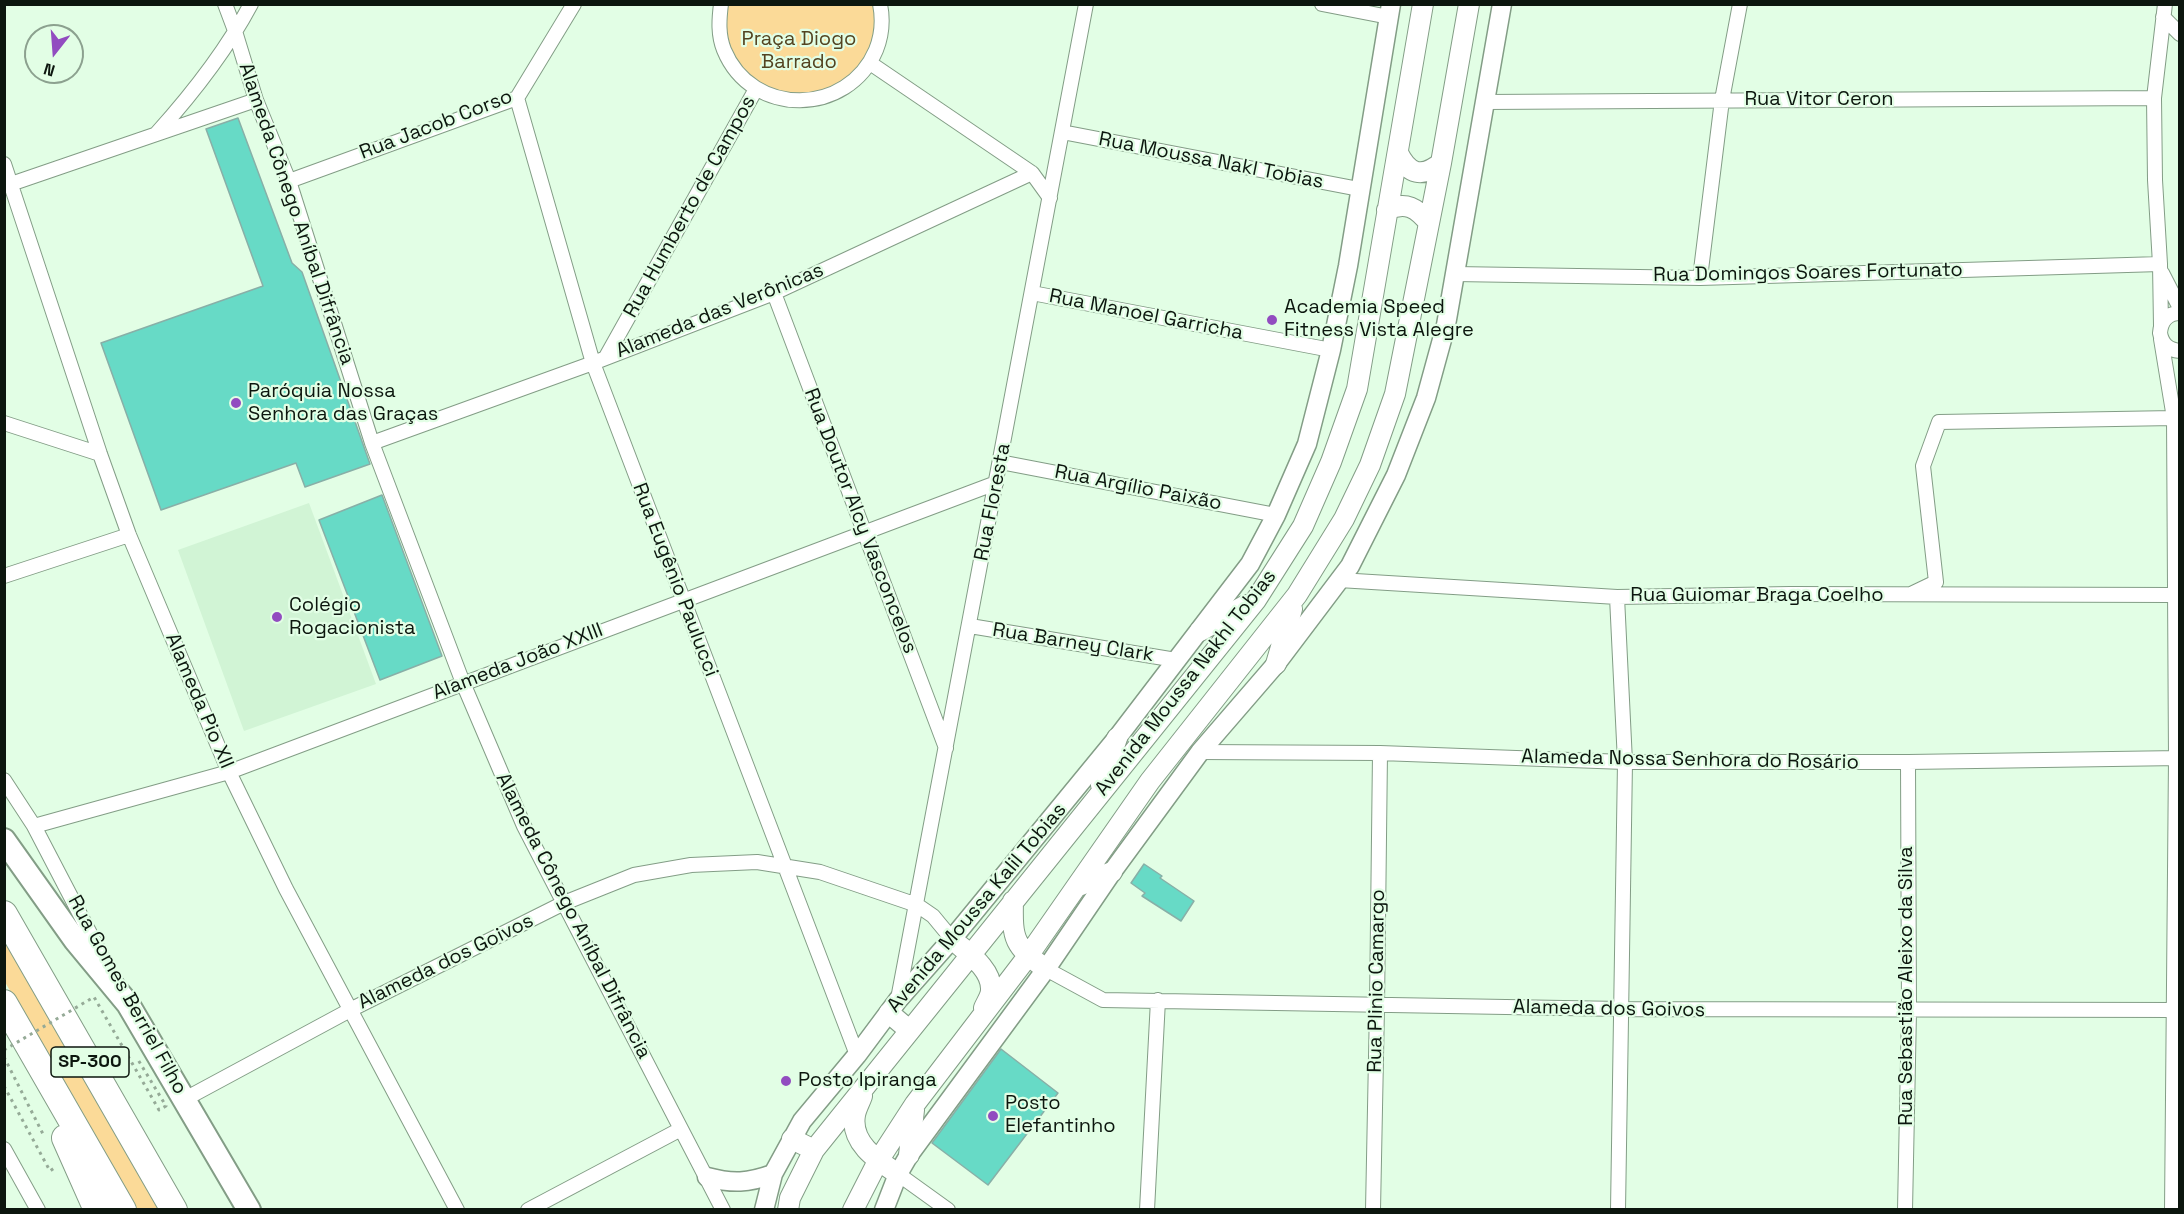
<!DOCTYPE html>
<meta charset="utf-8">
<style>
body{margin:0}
#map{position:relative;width:2184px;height:1214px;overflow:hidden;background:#e2fee5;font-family:"Space Grotesk",sans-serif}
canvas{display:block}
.frame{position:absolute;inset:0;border:6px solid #0c160e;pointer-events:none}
.north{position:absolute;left:24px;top:24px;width:60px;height:60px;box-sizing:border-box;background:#e2fee5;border:2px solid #8ca18f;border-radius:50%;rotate:197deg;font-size:16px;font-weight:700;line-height:24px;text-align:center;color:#0c160e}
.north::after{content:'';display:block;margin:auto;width:21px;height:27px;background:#924cc0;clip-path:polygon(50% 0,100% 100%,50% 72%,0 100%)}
</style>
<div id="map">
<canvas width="2184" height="1214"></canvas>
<div class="frame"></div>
<div class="north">N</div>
</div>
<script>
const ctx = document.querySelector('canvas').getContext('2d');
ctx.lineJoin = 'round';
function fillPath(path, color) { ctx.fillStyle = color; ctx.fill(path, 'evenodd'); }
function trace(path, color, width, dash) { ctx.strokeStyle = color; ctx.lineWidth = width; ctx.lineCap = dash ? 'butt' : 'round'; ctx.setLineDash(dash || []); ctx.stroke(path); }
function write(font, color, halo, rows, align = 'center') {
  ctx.font = font + ' "Space Grotesk",sans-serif'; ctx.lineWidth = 4.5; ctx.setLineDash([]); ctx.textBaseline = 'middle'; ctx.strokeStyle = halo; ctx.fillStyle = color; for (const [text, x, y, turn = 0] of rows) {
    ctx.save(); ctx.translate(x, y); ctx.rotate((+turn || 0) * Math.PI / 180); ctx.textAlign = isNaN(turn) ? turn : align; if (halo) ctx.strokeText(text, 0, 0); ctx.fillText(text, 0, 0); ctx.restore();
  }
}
const built = new Path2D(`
 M309,503L376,684L244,731L178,550Z`);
const green = new Path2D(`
 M876,4L877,36L868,62L841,87L785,97L758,85L734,63L721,28L725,5Z
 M4,935L162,1209H136L5,982Z`);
const building = new Path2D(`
 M238,118L292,263L302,272L370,464L305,487L296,463L161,510L101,343L263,286L206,129Z
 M382,495L442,656L380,680L319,520Z
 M1144,864L1162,876L1160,878L1194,901L1181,921L1142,896L1145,893L1131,883Z
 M1001,1049L1058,1093L988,1185L932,1143Z`);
const path = new Path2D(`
 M4,1057L43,1134
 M4,1086L50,1171L56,1167`);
const minor = new Path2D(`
 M225,4L234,28L256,100L289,181L372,443L463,683L524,826L723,1210
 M721,4C719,20 718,35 724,50C752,118 848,116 876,50C882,35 883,19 880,4
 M1322,4L1389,17
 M2163,17L2180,34
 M870,63L1032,173
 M517,98L593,363L857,1055
 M1485,102L2154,98
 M1062,132L1359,189
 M157,133C193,93 226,51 251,4
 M4,164L100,454L129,535L229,772L286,889L457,1210
 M289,181L517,98L574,4
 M5,186L256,100
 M2162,273L2180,308
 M1455,274L1700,278L2160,264
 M1700,278L1722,100L1740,4
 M774,293L946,748
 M1032,293L1331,350
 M2180,313C2167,313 2161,321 2160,333C2162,344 2168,350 2180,351
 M2161,326L2160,264L2155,180L2154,98L2165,4
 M2161,339L2174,418L2176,758L2172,1210
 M606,357L756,89
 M4,423L100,454
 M372,443L593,363L774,293L1032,173L1050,198
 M1000,462L1276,515
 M4,576L129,535
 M1339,580L1617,597L1790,594L2174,595
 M1913,593L1936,582L1923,466L1939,422L2174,418
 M1617,597L1625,762L1618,1210
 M970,626L1176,660
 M1200,752L1380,753L1625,762H1908L2180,758
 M4,780L34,826L108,968
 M34,826L229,772L996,483
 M1046,969L1103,1000L1621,1009L2180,1010
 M898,999L1086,4
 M185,1099L352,1009L564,903L634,875L691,865L757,862L820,872L917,905L933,916L952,939
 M4,1149L38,1210
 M898,1174L948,1210
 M528,1210L681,1129
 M1147,1210L1158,1000
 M1373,1210L1377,1006L1380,753
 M1905,1210L1909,1011L1908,762`);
const tertiary = new Path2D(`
 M707,1177C733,1184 748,1183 773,1174
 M764,1210L773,1174L802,1121L857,1055L898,1000L952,939L1117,738L1250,564L1276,515L1307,444L1331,350L1348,266L1391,4
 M884,1210L898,1174L909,1155L1046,969L1112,872L1200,752L1276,664L1350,566L1396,475L1426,398L1446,325L1502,4`);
const secondary = new Path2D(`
 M1398,153C1409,175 1422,178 1441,163
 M1387,210C1406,201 1417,208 1429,223
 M1200,631L1246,605
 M1276,664L1292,609
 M1101,785L1117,738
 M1076,887L1112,872
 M1013,901C1012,940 1014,946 1046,969
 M952,939C966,952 992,968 991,990C991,996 986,1003 984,1008
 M889,1013L909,1030
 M862,1096C860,1102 856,1109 855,1115C850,1143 877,1160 898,1174
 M792,1139L814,1150
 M909,1155L914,1110
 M788,1210L790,1198L814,1150L1256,600L1303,526L1331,462L1357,389L1423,4
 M853,1210L878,1161L915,1104L1028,956L1150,781L1297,595L1344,519L1370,465L1395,394L1441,163L1469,4`);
const trunk = new Path2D(`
 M4,840L75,940L128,1004L249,1210`);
const motorway = new Path2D(`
 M4,914L174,1210
 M4,1003L123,1210
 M65,1138L97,1210`);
const pathBridge = new Path2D(`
 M4,1050L94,997L159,1110L166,1106L137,1058`);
const markers = [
 [1272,320,6,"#924cc0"],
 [236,403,6,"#924cc0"],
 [277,617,6,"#924cc0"],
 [786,1081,6,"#924cc0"],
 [993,1116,6,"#924cc0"]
];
const shields = [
 [90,1062,78]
];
const shieldNames = [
 ["SP-300",90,1062]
];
const parkNames = [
 ["Praça Diogo",799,40],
 ["Barrado",799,63]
];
const streetNames = [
 ["Rua Vitor Ceron",1819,100],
 ["Rua Jacob Corso",436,125,-21],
 ["Rua Moussa Nakl Tobias",1211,161,11],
 ["Rua Humberto de Campos",690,207,-61],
 ["Alameda Cônego Aníbal Difrância",296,214,71],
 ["Rua Domingos Soares Fortunato",1808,273,-1],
 ["Alameda das Verônicas",720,311,-22],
 ["Rua Manoel Garricha",1146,315,11],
 ["Rua Argílio Paixão",1138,488,11],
 ["Rua Floresta",993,502,-79],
 ["Rua Doutor Alcy Vasconcelos",860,521,69],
 ["Rua Eugênio Paulucci",675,580,69],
 ["Rua Guiomar Braga Coelho",1757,596],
 ["Rua Barney Clark",1073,643,9],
 ["Alameda João XXIII",518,662,-21],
 ["Avenida Moussa Nakhl Tobias",1186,683,-52],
 ["Alameda Pio XII",199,701,67],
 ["Alameda Nossa Senhora do Rosário",1690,760,1],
 ["Avenida Moussa Kalil Tobias",977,908,-50],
 ["Alameda Cônego Aníbal Difrância",573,916,63],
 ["Alameda dos Goivos",446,962,-26],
 ["Rua Plinio Camargo",1377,981,-89],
 ["Rua Sebastião Aleixo da Silva",1907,986,-90],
 ["Rua Gomes Berriel Filho",127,995,61],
 ["Alameda dos Goivos",1609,1009,1]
];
const poiNames = [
 ["Academia Speed",1284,308],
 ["Fitness Vista Alegre",1284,331],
 ["Paróquia Nossa",248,392],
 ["Senhora das Graças",248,415],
 ["Colégio",289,606],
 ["Rogacionista",289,629],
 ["Posto Ipiranga",798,1081],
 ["Posto",1005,1104],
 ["Elefantinho",1005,1127]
];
fillPath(built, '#d1f4d5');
fillPath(green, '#fbda98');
fillPath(building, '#67dac6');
trace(building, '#88afa7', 1.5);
trace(minor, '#839d86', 16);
trace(tertiary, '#839d86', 21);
trace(secondary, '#839d86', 22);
trace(trunk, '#839d86', 26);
trace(motorway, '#839d86', 28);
trace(path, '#95aa97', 3, [3, 4.5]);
trace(minor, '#fff', 14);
trace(tertiary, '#fff', 18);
trace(secondary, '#fff', 20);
trace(trunk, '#fff', 22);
trace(motorway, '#fff', 26);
trace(pathBridge, '#95aa97', 3, [3, 4.5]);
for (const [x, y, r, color] of markers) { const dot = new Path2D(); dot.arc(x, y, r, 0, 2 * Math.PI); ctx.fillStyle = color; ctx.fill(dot); trace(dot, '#e2fee5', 2); }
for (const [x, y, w] of shields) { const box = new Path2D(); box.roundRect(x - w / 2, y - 15, w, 30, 4.5); ctx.fillStyle = '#e2fee5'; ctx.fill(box); trace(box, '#0c160e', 1.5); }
write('bold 18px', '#0c160e', null, shieldNames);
write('20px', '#534320', '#e2fee5', parkNames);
write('20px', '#0c160e', '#e2fee5', streetNames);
write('20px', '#0c160e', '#e2fee5', poiNames, 'left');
</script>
